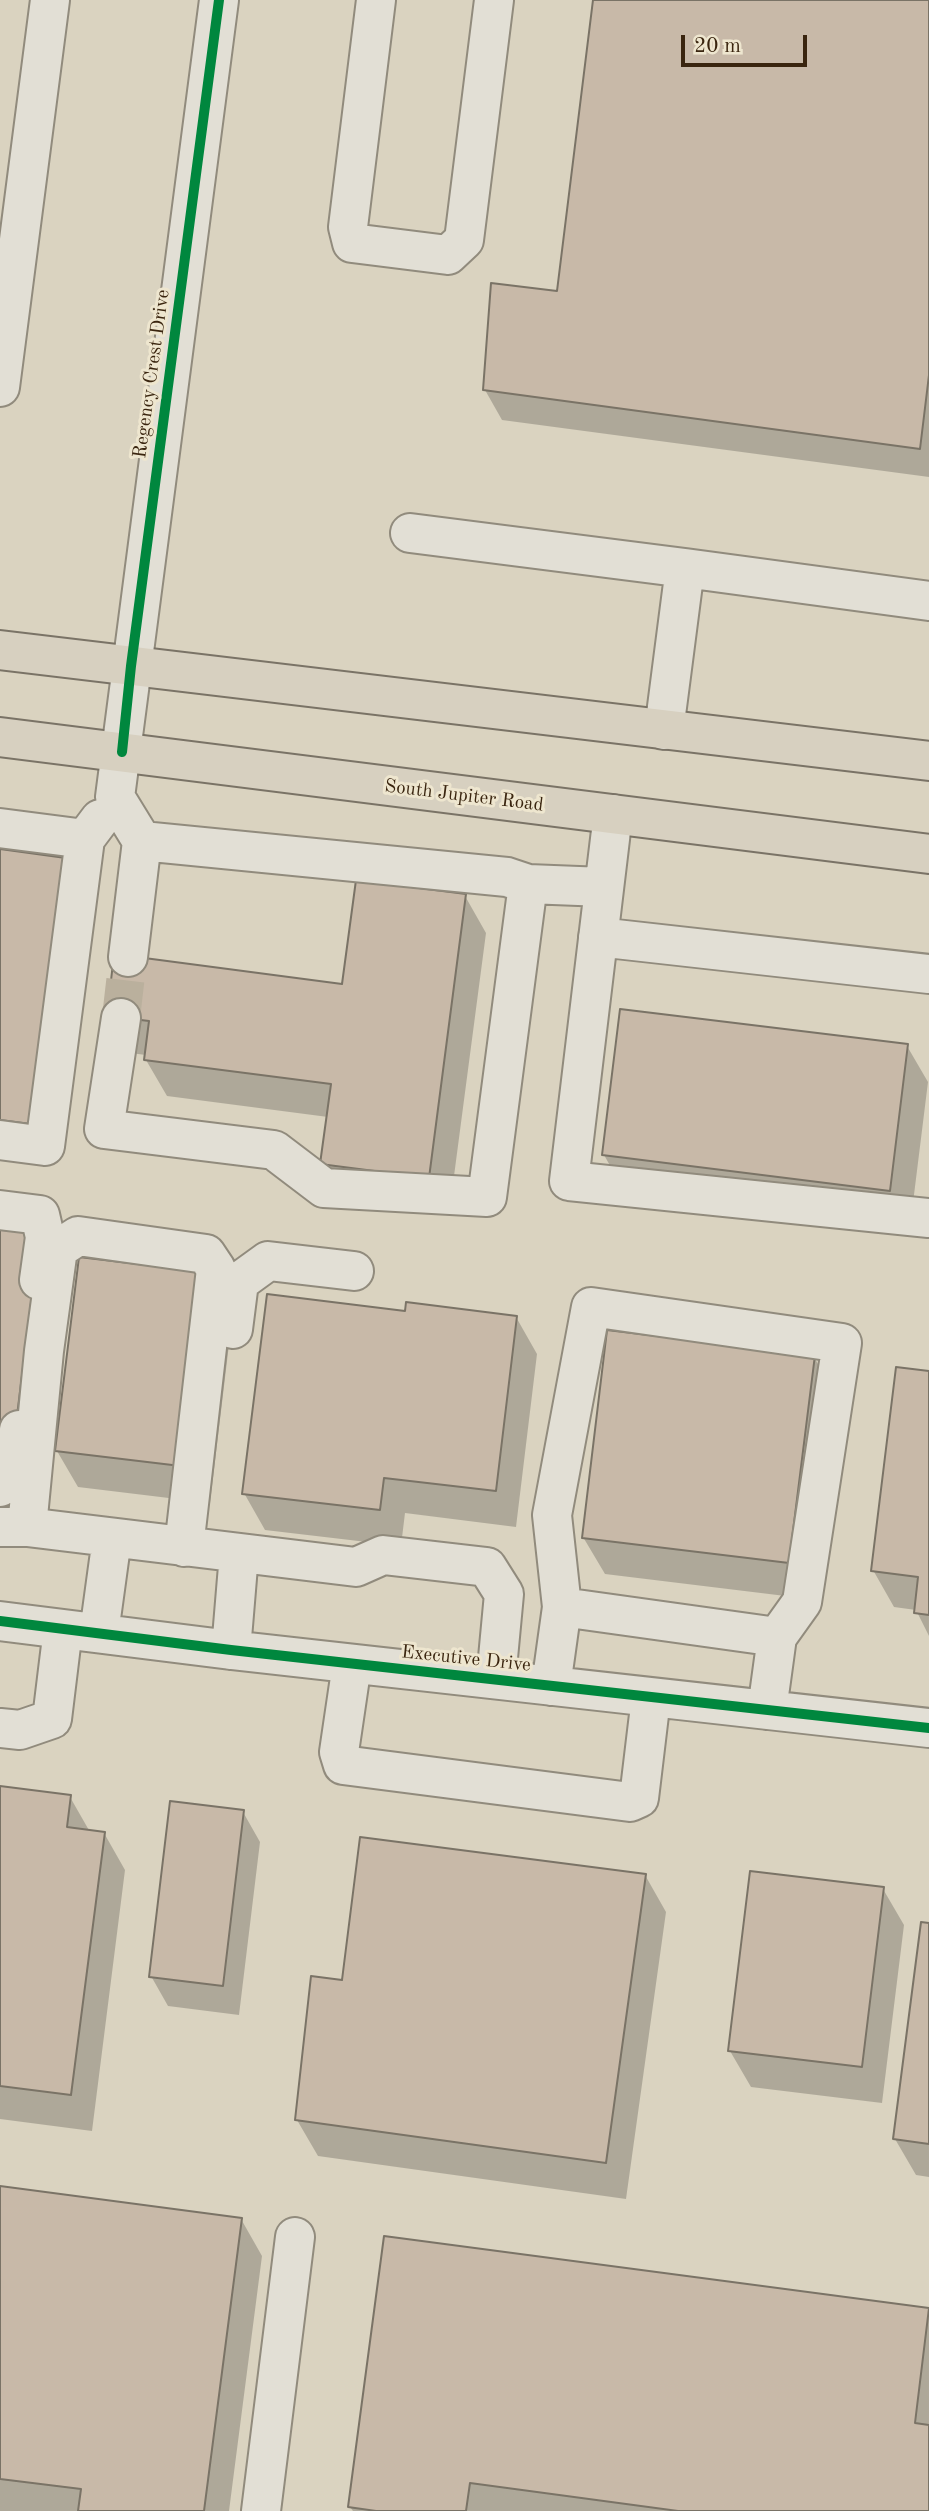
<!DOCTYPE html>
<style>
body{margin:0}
#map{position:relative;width:929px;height:2511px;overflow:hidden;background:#dad3c0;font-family:"Old Standard TT",serif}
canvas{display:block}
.scale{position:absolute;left:681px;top:35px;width:126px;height:32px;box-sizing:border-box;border:4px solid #3a250f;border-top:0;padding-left:9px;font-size:21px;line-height:24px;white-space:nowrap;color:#3a250f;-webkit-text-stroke:5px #eee6cf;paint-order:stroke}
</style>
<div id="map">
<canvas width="929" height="2511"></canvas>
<div class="scale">20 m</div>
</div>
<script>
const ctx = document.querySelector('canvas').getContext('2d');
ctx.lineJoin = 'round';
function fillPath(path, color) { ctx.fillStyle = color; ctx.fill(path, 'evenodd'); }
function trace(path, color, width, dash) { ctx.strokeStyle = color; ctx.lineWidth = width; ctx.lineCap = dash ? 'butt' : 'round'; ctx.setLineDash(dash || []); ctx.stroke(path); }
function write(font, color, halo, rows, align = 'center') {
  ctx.font = font + ' "Old Standard TT",serif'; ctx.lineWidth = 6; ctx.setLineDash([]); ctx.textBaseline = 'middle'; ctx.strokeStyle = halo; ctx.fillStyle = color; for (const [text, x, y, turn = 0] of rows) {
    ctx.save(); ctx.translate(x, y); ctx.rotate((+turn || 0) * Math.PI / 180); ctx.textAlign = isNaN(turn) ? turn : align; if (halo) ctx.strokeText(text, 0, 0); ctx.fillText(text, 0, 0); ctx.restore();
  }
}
const shadow = new Path2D(`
 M594,0H929V477L502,420L485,390L558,293Z
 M465,896L486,933L449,1214L343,1201L322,1164L328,1117L167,1096L146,1060V1055L130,1053L108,1016L344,986Z
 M907,1046L928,1082L910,1227L625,1192L604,1155Z
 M0,1227L60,1268L0,1497Z
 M233,1311L210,1503L78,1487L57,1451Z
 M406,1313L516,1317L537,1354L516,1527L405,1513L401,1546L265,1530L244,1493Z
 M814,1357L835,1394L810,1599L605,1574L583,1537Z
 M929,1373V1636L916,1610L894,1607L873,1570Z
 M0,1788L70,1797L90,1832L104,1833L125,1870L92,2131L0,2119Z
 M243,1812L260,1842L239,2015L168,2006L151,1976Z
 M645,1875L666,1912L626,2199L318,2156L297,2120L343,1982Z
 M883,1889L904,1925L882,2103L751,2087L730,2051Z
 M929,1924V2177L916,2175L895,2139Z
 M0,2188L241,2219L262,2256L229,2511H0Z
 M385,2238L929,2310V2511H353L350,2507Z`);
const building = new Path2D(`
 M593,0H929V375L920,449L483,390L491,283L557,291Z
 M0,849L73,859L38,1125L0,1120Z
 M356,880L466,894L429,1178L320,1164L331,1084L144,1060L149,1021L107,1016L114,954L342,984Z
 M620,1009L908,1044L890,1191L602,1155Z
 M0,1225L40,1230L14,1440L0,1438Z
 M79,1257L213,1273L189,1467L55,1451Z
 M267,1294L405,1311L406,1302L517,1316L496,1491L384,1478L380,1510L242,1494Z
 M607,1330L815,1355L789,1563L582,1538Z
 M896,1367L929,1371V1615L914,1613L918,1577L871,1571Z
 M0,1786L71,1795L67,1827L105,1832L71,2095L0,2086Z
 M170,1801L244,1810L223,1986L149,1977Z
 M360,1837L646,1874L606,2163L295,2120L311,1976L342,1980Z
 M750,1871L884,1887L862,2067L728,2051Z
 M921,1922L929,1923V2144L893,2139Z
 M0,2186L242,2218L204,2511H78L81,2489L0,2479Z
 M384,2236L929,2308L915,2423L929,2425V2511H678L470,2483L466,2511H376L348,2507Z`);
const minorTunnel = new Path2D(`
 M121,1018L128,957`);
const minor = new Path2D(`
 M376,0L348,227L352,243L448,255L464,240L494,0
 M0,387L50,0
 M410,533L685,568
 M664,730L685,568L929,601
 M613,814L569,1181L929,1218
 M0,828L85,839L100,819
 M142,841L115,797L219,0
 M598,937L929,974
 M128,957L142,841L507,877L528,884L604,887
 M121,1018L104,1129L274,1150L324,1188L487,1197L528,884
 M0,1140L45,1146L85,839
 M0,1210L40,1215L45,1237L39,1280
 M233,1329L239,1282L268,1261L354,1271
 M0,1487L15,1461L19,1430
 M0,1527H27L356,1567L383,1555L487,1567L504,1594L496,1679
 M27,1527L44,1351L58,1249L78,1236L206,1254L216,1269L184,1547
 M562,1607L777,1637
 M0,1621L231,1650L929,1728
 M99,1633L112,1538
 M231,1650L239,1554
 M352,1664L339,1752L343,1765L630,1802L639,1798L651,1698
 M551,1686L562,1607L552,1515L591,1307L842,1343L802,1602L777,1637L767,1710
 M0,1728L20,1730L52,1719L63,1629
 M261,2511L295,2237`);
const major = new Path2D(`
 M0,650L929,761
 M0,737L929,854`);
const cycleway = new Path2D(`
 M122,752L131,666L219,0
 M0,1621L231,1650L929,1728`);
const streetNames = [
 ["Regency Crest Drive",152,374,-82],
 ["South Jupiter Road",464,796,7],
 ["Executive Drive",466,1659,6]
];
fillPath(shadow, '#0003');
fillPath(building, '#c8b9a8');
trace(building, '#7a7366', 2);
trace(minorTunnel, '#bab09d', 38, [38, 19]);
trace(minor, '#918b7d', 42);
trace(major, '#7a7366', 42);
trace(minor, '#e2dfd5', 38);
trace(major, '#d7d0c0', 38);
trace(cycleway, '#00873e', 10);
write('19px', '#3a250f', '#eee6cf', streetNames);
</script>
